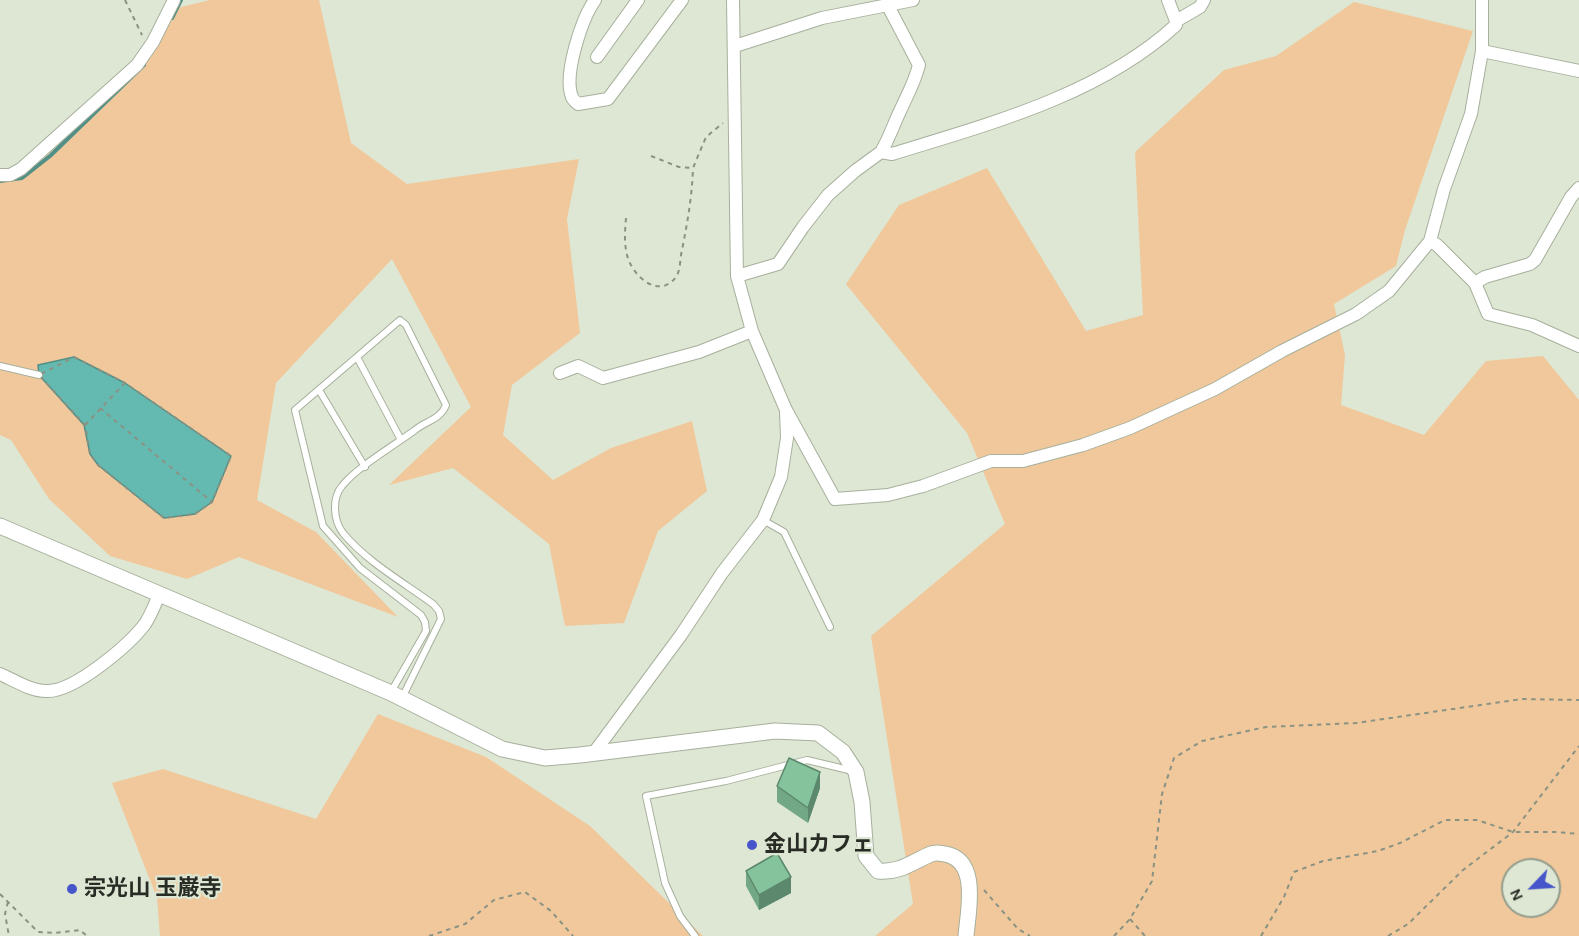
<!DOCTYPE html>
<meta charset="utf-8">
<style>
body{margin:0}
#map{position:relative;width:1579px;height:936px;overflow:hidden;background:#dde7d3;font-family:Karla,sans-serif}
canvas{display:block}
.north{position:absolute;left:1501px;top:858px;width:60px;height:60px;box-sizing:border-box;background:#dde7d3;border:2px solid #959c8d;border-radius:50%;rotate:245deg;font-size:16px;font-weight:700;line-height:24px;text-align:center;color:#282c24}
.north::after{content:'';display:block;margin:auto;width:21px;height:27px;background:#4655c9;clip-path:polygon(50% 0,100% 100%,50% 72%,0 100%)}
</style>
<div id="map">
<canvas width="1579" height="936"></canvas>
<div class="north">N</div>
</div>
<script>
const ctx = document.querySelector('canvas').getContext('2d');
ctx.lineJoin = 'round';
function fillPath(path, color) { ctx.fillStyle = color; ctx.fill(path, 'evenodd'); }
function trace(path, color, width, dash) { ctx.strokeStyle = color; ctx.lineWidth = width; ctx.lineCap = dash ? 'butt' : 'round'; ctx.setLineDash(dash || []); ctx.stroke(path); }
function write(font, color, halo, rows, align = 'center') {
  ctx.font = font + ' Karla,"Noto Sans JP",sans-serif'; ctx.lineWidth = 4.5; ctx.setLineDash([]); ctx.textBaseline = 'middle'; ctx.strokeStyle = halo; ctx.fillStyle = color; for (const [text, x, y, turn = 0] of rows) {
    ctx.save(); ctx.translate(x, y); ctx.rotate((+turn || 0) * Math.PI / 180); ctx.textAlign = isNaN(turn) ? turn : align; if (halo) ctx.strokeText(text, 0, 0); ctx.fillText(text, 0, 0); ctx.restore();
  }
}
const green = new Path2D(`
 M210,0H319L351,143L407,184L579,159L567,219L580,333L512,385L503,435L553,480L611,448L692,421L707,491L658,531L624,623L565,626L549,544L453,468L389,485L471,407L392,259L276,383L257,500L316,532L398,617L239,557L187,579L110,556L49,499L11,440L0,435V179L22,178L142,69L177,8Z
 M1354,2L1473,31L1405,230L1396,266L1334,304L1345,355L1341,405L1424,435L1486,361L1543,356L1579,400V936H875L913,904L871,636L1005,524L967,433L846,284L899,205L987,168L1086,331L1143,315L1135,152L1224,70L1276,56ZM1513,870H1549V906H1513Z
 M378,714L486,757L590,826L703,936H160L157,898L112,783L163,769L316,819Z`);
const water = new Path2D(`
 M74,357L125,383L231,456L212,502L195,514L164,518L98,465L90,454L84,425L39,375L38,365Z`);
const stream = new Path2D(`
 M172,18L181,0
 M0,181L22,178L50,156L144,65`);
const path = new Path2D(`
 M125,0L142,35
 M651,156L679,167L693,168L706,137L723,123
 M626,218C625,230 624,243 627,255C632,276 659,300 676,277C680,271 680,262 681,255C687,225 692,198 693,168
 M74,357L125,383L231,456L212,502L195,514L164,518L98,465L90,454L85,425L39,375Z
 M100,408L212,502
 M85,425L124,384
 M984,890L1018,929L1030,936
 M0,894L38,932L55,933L80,930L87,936
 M8,902L5,914L9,936
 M1130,919L1145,936
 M429,936L465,924L494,900L525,892L551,911L573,936
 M1114,936L1130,919L1152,881L1162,794L1174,758L1202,741L1266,727L1356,723L1522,699L1579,700
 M1261,936L1284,897L1294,872L1323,861L1378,851L1400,843L1445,820H1477L1513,832H1555L1579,834
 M1388,936L1408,924L1463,870L1513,832L1579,746`);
const service = new Path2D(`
 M357,357L401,440
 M0,366L39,375
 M319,390L365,467
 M763,520L784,532L830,627
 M391,692L426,631L425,622L421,615L360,568L323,526L295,410L400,320L406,325L446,405C441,419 426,421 415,430C395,445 357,467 342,486C332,498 333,520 343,533C367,562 403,582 433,604L439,611L441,619L402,698
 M695,936L680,916L665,883L646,796L726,781L807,760L853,771`);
const minor = new Path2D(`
 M595,0C582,18 563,75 572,97C573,100 576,102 578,104L608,99L682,0
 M733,0L737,276L752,331L786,410L835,499L888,495L923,486L991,461H1023L1083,445L1130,428L1215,389L1282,351L1356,314L1389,291L1430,241L1444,189L1471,114L1482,51V0
 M1168,0L1176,21
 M735,46L822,18L913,0
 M1482,51L1579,71
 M597,57L638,0
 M881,152C890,137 894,123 901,109C909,91 914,84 919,65L887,4
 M0,175H10L21,169L137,65L153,42L174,0
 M1430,241L1437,245L1475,283L1488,314L1532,325L1579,346
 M737,276L778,264L803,227L828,195L855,171L881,152L892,154C989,124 1100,95 1176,25V21L1200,7L1204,0
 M1475,283L1485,277L1530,264L1535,260L1571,197L1579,188
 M560,373L578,366L603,378L699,352L752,331
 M0,674C14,680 32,692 48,691C75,691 129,645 145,624C151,615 155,604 159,595
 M593,754L681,635L722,573L763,520L781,477L787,438L786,412`);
const tertiary = new Path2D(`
 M0,526L391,693L502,749L545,758L580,755L775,731L818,733L843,752L856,772L862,802L866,856L878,871C900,873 912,862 931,854C936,852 939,853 945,854C980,860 968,911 966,936`);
const wall = new Path2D(`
 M777,786L820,788L808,823L777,802Z
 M746,871L791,893L759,910L746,886Z`);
const shadedWall = new Path2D(`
 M820,772V788L808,823V808Z
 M791,877V893L759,910V895Z`);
const building = new Path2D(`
 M789,758L820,772L808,808L777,786Z
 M777,853L791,877L759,895L746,871Z`);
const markers = [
 [752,845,6,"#4655c9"],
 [72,889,6,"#4655c9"]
];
const poiNames = [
 ["金山カフェ",764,845],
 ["宗光山 玉巌寺",84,889]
];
fillPath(green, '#f1c89b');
fillPath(water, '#64bab0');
trace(water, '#528f86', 1.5);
trace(stream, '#528f86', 4);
trace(service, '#a7b09d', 8);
trace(minor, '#a7b09d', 14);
trace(tertiary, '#a7b09d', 17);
trace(path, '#8a9283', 2, [4.5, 4.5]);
trace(service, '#fff', 6);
trace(minor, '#fff', 12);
trace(tertiary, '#fff', 15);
fillPath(wall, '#72a886');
fillPath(shadedWall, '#5c886d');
fillPath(building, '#84c39c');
trace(building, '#5c886d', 1.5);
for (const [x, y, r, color] of markers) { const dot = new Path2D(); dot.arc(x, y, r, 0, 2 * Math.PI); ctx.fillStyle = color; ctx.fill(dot); trace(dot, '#dde7d3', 2); }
write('bold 22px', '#282c24', '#dde7d3', poiNames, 'left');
</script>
